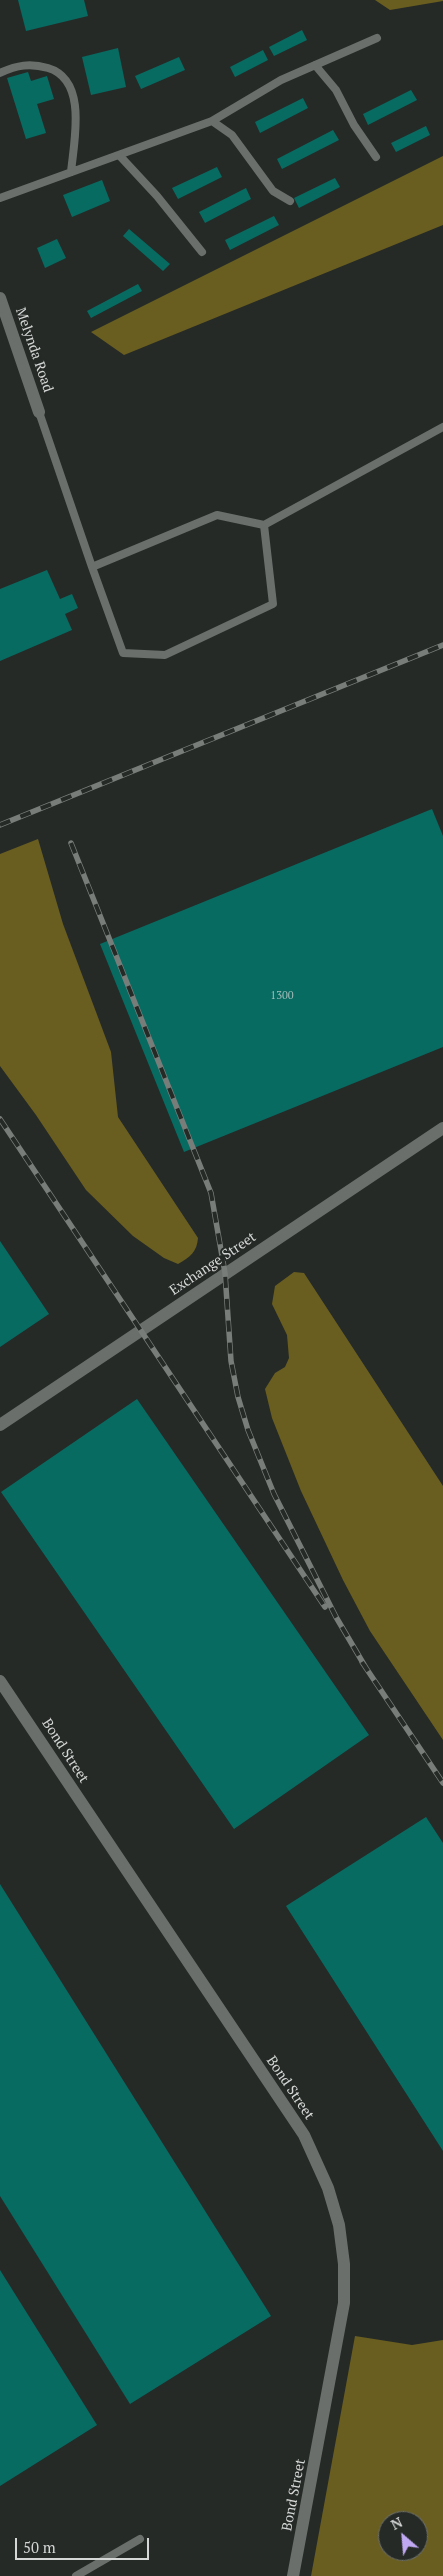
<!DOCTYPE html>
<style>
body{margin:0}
#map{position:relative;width:443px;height:2576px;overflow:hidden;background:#262a27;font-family:"PT Serif",serif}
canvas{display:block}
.north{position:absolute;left:378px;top:2511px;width:50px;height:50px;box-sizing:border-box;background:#262a27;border:1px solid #6c6f6d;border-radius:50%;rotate:333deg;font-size:14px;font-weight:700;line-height:20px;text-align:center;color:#d4d7d5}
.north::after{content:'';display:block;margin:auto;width:18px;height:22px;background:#c1a8f3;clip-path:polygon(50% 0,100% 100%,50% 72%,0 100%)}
.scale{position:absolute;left:15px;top:2538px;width:134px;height:22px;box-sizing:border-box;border:2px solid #d4d7d5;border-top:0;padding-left:6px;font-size:15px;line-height:18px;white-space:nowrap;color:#d4d7d5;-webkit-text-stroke:4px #262a27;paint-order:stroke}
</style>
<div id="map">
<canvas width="443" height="2576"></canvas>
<div class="north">N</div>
<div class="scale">50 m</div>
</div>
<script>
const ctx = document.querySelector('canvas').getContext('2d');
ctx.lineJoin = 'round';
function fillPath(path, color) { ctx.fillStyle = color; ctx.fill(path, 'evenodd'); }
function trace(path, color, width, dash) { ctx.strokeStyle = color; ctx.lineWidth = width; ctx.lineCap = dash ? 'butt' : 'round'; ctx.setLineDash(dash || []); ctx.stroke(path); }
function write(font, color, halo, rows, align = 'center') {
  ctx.font = font + ' "PT Serif",serif'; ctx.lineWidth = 4; ctx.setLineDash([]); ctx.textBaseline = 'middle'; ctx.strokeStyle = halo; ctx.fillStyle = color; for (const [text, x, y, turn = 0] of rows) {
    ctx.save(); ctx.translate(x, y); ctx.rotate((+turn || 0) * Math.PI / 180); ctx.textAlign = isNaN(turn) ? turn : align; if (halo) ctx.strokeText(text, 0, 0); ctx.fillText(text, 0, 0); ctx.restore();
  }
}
const forest = new Path2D(`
 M375,0H443V1L390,10Z
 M443,156V225L124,355L91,332Z
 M38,839L63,924L111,1052L118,1117L198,1238C197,1252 190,1257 178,1264L164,1258L133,1236L86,1190L36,1115L0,1066V854Z
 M294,1272L304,1273L443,1486V1740L370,1631L343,1580L301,1491L272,1418L265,1389L275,1373L285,1367L289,1358L287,1335L272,1304L275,1286Z
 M355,2336L412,2345L443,2340V2576H311ZM388,2521H418V2551H388Z`);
const building = new Path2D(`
 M18,0H84L88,16L26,31Z
 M302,30L307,40L274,56L269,47Z
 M118,48L126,87L91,95L82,57Z
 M263,50L268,60L235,77L230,67Z
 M179,57L185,70L141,89L135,76Z
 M28,72L31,81L47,76L54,99L37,104L46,133L26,139L7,78Z
 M411,90L417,100L368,125L363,114Z
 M303,98L308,108L260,133L255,122Z
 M426,126L430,135L396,152L391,143Z
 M333,130L339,140L282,169L277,159Z
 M217,167L222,177L178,199L172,188Z
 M335,178L340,187L299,208L294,198Z
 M102,180L110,201L72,217L63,195Z
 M246,188L251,199L205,223L199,212Z
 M274,216L279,225L230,250L225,240Z
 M129,229L170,264L163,271L123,236Z
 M57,239L66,258L45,268L37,248Z
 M138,284L142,291L91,318L87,311Z
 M47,570L60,599L72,594L78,608L65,614L72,630L0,661V589Z
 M432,809L443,836V1047L184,1152L100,944Z
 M0,1241L49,1314L0,1347Z
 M137,1399L369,1735L234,1829L1,1492Z
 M426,1817L443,1843V2151L286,1906Z
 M0,1884L271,2316L130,2404L0,2196Z
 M0,2270L97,2425L0,2486Z`);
const lane = new Path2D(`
 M315,65L336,90L354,125L376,157
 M0,73C17,65 30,63 48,68C88,80 74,141 71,172
 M212,121L281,80L377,38
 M119,155L157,196L202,252
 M0,198L212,121L232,135L273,191L290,201
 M39,412L92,567
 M264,525L273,604L165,655L123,653L92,567L217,515L264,525L443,427
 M76,2576L140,2539`);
const street = new Path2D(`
 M0,298L39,412
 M0,1425L443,1128
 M0,1681L304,2135L328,2188L339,2225L344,2264V2303L293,2576`);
const rail = new Path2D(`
 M0,825L443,645
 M71,843L211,1193L225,1273L231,1361L238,1397L248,1430L274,1494L336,1617L366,1668
 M0,1119L325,1607
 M362,1662L443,1783`);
const numberNames = [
 ["1300",282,996]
];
const streetNames = [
 ["Melynda Road",34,350,71],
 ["Exchange Street",213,1264,-34],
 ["Bond Street",65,1751,57],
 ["Bond Street",290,2088,56],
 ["Bond Street",294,2495,-79]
];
fillPath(forest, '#695e20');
fillPath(building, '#076b62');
trace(lane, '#6a6f6c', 8);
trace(street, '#6a6f6c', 12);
trace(rail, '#797d7a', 5.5);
trace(rail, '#262a27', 4, [11]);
write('11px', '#a1bcb8', null, numberNames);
write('14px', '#d4d7d5', '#262a27', streetNames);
</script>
